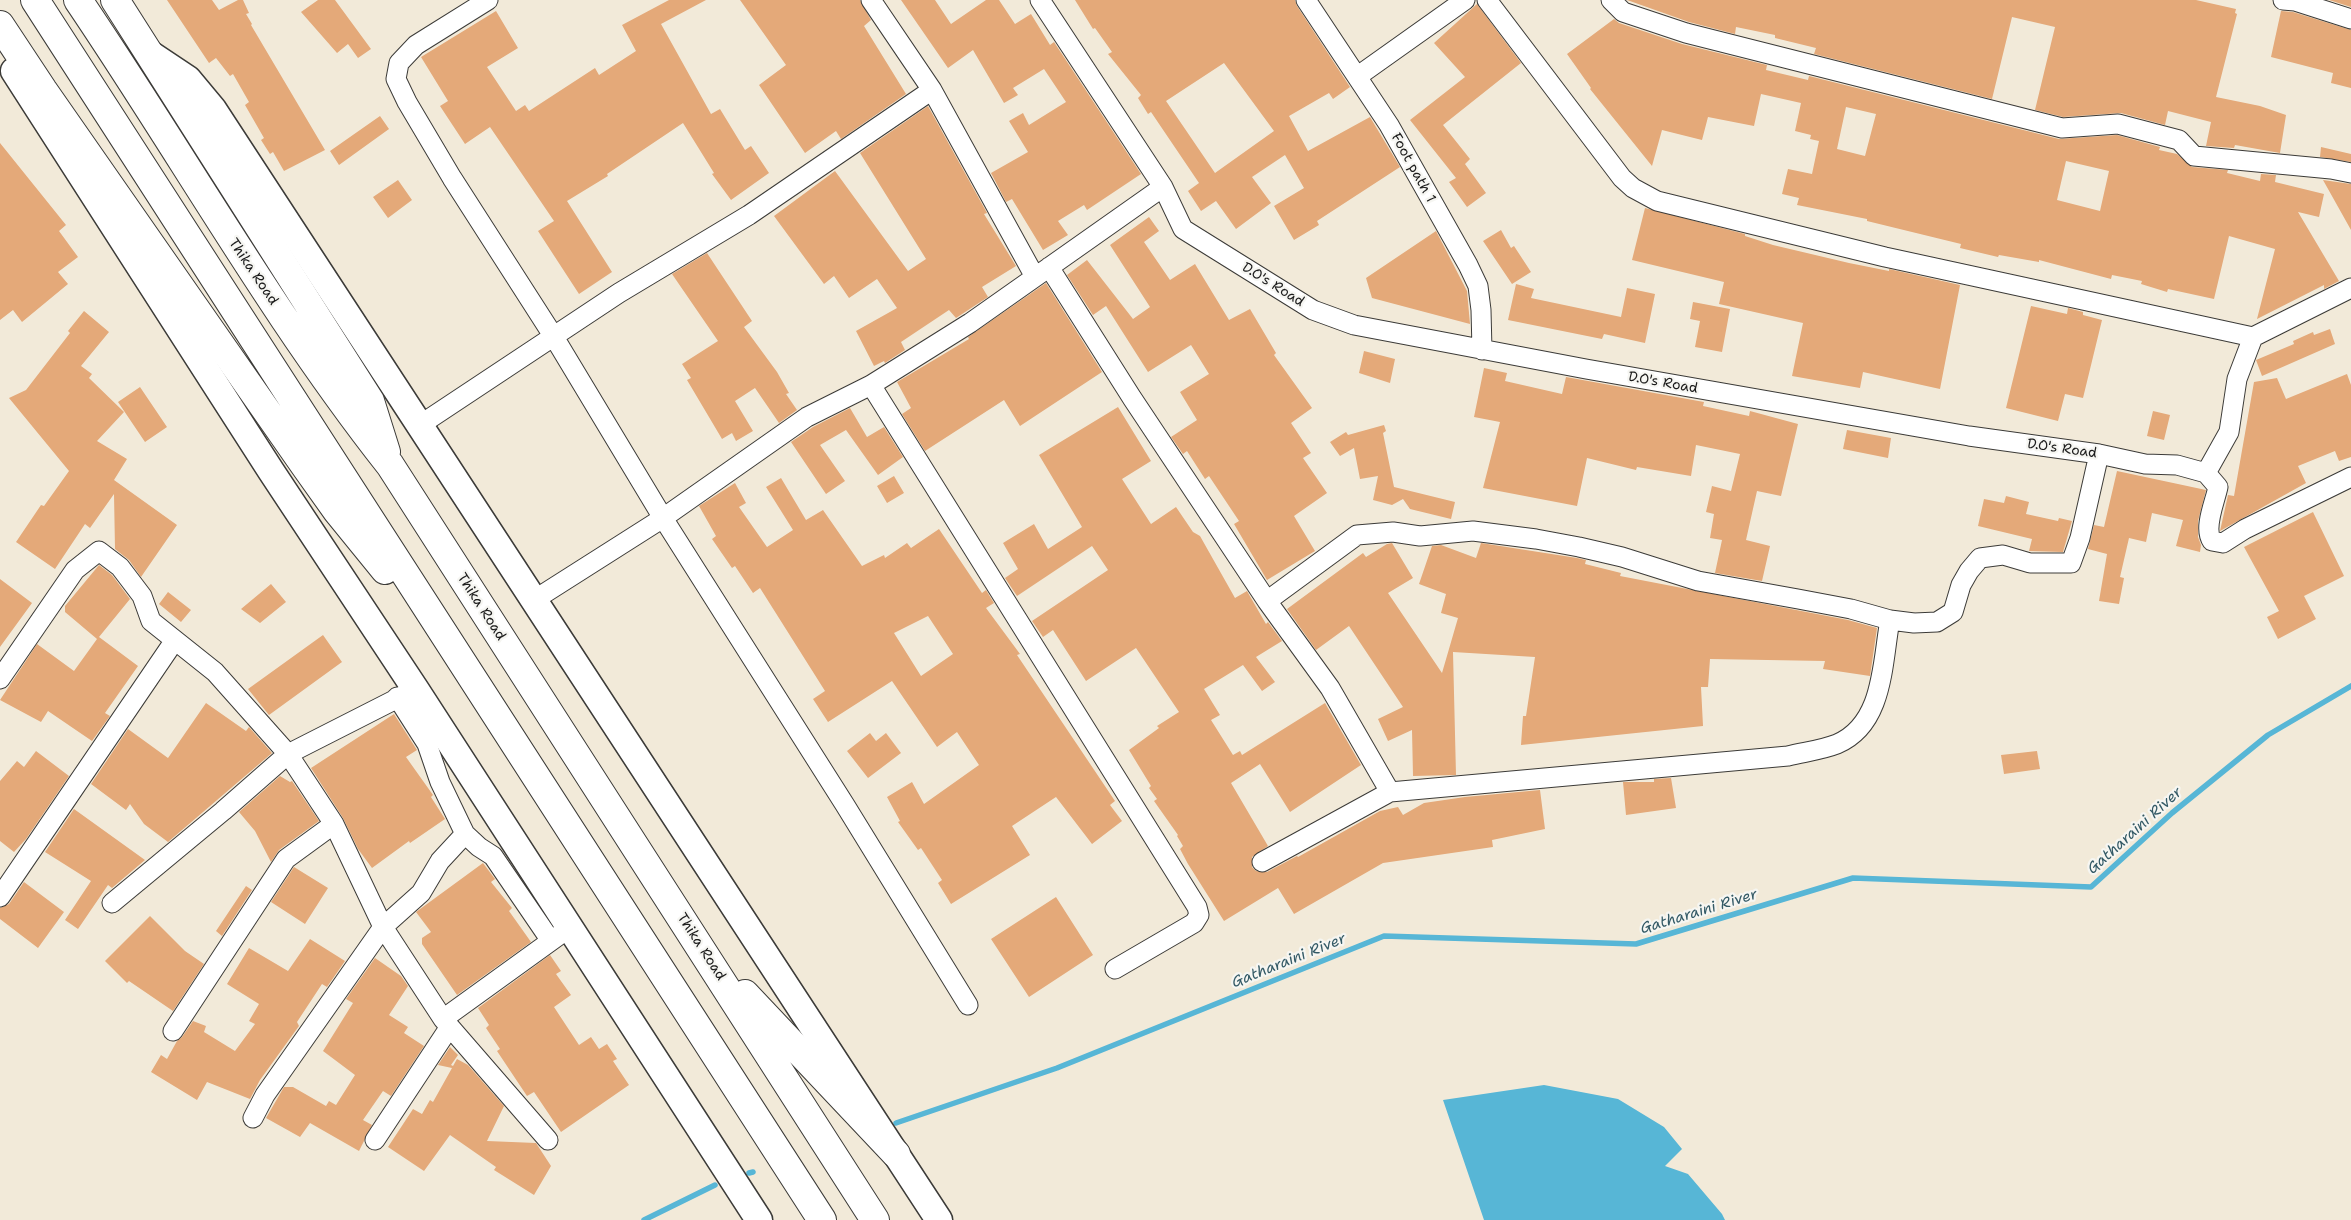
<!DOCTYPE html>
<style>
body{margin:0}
canvas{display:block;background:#f2ead9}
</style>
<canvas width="2351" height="1220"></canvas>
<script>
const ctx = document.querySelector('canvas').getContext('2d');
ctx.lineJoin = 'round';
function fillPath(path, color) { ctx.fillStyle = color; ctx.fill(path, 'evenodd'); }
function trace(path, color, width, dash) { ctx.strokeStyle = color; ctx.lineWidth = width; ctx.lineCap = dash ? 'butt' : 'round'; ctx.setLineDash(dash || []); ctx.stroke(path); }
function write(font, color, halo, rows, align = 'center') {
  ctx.font = font + ' "Shantell Sans",sans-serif'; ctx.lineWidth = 4.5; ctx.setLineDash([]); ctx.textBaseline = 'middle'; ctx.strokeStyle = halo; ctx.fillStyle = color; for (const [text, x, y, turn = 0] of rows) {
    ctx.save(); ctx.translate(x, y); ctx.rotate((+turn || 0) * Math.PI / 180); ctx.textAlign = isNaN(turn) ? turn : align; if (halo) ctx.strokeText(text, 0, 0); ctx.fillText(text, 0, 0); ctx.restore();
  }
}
const water = new Path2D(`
 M1544,1085L1618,1099L1664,1127L1682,1149L1665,1166L1688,1174L1722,1214L1725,1220H1484L1443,1100Z`);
const stream = new Path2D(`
 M896,1123L1057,1068L1384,936L1636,944L1853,878L2091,887L2172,813L2268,735L2351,686
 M749,1173L753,1172
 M644,1220L715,1185`);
const building = new Path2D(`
 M167,0H212L219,10L238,0H243L249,13L246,14L252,24L251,25L325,150L284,171L273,152L270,154L261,140L264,138L245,105L249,102L233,74L230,76L216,58L209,63Z
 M318,0H335L371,49L358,58L348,44L337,53L301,12Z
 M669,0H706L661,24L711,114L720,109L745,150L751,146L769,173L731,200L712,174L714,173L683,123L607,174L608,176L567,201L612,272L579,294L538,231L554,221L490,127L465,144L440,106L448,101L421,57L496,11L518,48L487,67L516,111L525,105L529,111L595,68L599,75L636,51L622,25Z
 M740,0H860L871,20L864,26L906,94L841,139L836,131L805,153L759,85L786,65Z
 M901,0H935L951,24L986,0H999L1015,24L1031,14L1050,45L1054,42L1141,174L1087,210L1084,205L1058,221L1068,235L1043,250L1012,199L1006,202L991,173L1028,152L1009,121L1023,113L1029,125L1066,102L1044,69L1013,88L1018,95L1004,103L973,50L948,68Z
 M1075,0H1295L1297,6L1350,87L1333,99L1329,93L1289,116L1308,151L1370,117L1400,167L1317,221L1319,225L1294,240L1274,206L1304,188L1285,155L1252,177L1271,203L1236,229L1216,201L1201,211L1188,191L1199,183L1151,112L1148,114L1138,98L1141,95L1108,54L1112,52L1095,28L1093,29ZM1224,63L1274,131L1215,173L1166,101Z
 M1627,0H2196L2236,9L2235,13L2237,14L2216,97L2260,106L2286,115L2280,153L2235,145L2234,148L2206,146L2211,122L2168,111L2165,125L2121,113L2063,117L2035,110L2055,27L2012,17L1992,99L1814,54L1816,48L1775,38V35L1736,27L1735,34L1689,22Z
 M2329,0H2351V7Z
 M1477,4L1521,63L1443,125L1470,159L1465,164L1486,193L1467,207L1449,182L1456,178L1410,120L1465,77L1434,43Z
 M2281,11L2293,12L2351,30V88L2331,83L2333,73L2271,57Z
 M1614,19L1619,23L1682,44L1767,65L1766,70L1808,80L1809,76L2059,139L2117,135L2160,147L2159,150L2177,154L2192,167L2228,170L2227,173L2260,181L2261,174L2276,175L2275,182L2324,194L2319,217L2298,212L2339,281L2324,289V285L2257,319L2275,249L2229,236L2214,299L2168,289L2167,292L2141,284L2142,281L2112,275L2111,279L2039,260V262L1999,255L1998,257L1960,248L1961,244L1867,221V219L1797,205L1799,198L1782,194L1788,169L1812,174L1819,141L1810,139L1811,135L1795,131L1801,103L1761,94L1754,126L1708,117L1702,140L1662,130L1652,166L1590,89L1591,88L1567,54ZM1846,107L1876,114L1865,156L1837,149ZM2066,161L2109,171L2100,211L2057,200Z
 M928,106L987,213L984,214L1016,266L982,287L988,297L956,318L949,310L901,342L905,350L885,363L884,361L874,366L856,331L897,308L877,279L849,298L834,276L824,284L774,216L835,171L908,271L926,259L860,153Z
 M380,116L389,129L339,165L330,151Z
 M0,143L66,225L59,231L78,257L58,272L68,284L22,322L13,310L0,320Z
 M2321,147L2351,154V162L2320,157Z
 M398,180L412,200L388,218L373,197Z
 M2323,180L2351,184V230Z
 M1645,208L1745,234V236L1773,245L1849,263L1889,271V269L1960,285L1940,389L1863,372L1860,388L1792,376L1803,323L1719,304L1724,282L1632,260Z
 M1149,217L1159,231L1144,242L1170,280L1195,264L1229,320L1250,309L1276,353L1274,355L1312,408L1291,423L1311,453L1303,458L1327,493L1294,516L1315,551L1267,580L1234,524L1239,521L1209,476L1205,479L1187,451L1183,454L1171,437L1197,420L1180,392L1209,374L1191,345L1148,372L1106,306L1093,315L1067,275L1087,260L1133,319L1150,307L1110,245Z
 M1501,230L1511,248L1514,246L1531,272L1512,284L1483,241Z
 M1436,231L1467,291L1470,324L1372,298L1366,278Z
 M707,253L752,321L744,327L777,372L789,393L786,394L797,410L779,423L755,388L735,401L753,431L736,441L732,433L722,439L687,380L691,378L682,364L718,341L672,274Z
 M1046,283L1102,372L1020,426L1004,400L925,451L902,414L911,408L897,382L969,339L968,337Z
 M1516,284L1534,289L1531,298L1621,317L1627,288L1655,294L1645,343L1604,334L1602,339L1508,320Z
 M1693,302L1730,309L1722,352L1695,347L1700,321L1690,319Z
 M2031,306L2067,314L2068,308L2083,312V315L2102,320L2083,398L2065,394L2058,421L2006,408Z
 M84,311L109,332L81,366L92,374L89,378L124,412L97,441L127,459L114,480L177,525L141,577L129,560L115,549L114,494L90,528L85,524L55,569L16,542L41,505L44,506L69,471L9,398L26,390L70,333L68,331Z
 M2330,329L2335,344L2262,376L2256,360L2294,344L2293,341L2313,332L2314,335Z
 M1364,351L1395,359L1390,383L1359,373Z
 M1484,368L1507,373L1505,381L1562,394L1566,377L1704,402L1703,406L1749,416L1750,411L1798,424L1781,496L1757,491L1746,540L1770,546L1762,581L1715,573L1722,540L1710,538L1714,514L1706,512L1712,486L1731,491L1740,454L1696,445L1691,476L1637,467L1636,470L1587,458L1577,506L1483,488L1500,422L1474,417Z
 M2347,374L2351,385V457L2339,461L2335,451L2298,466L2306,483L2220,531L2228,495L2234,496L2254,382L2277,378L2286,399Z
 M140,387L167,427L145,442L118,402Z
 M1118,407L1151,461L1122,479L1151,524L1176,507L1193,532L1200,536L1235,598L1247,591L1266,624L1268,622L1282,641L1256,657L1275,682L1262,691L1243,665L1204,689L1220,715L1211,720L1233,755L1240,751L1242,755L1325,703L1361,765L1290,812L1260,764L1231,783L1268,846L1252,857V867L1256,871L1267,872L1297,856L1298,857L1380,811L1398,807L1403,815L1424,803L1465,797L1540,790L1545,829L1492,840L1493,847L1383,863L1294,914L1278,888L1224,921L1188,864L1180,849L1183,846L1177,836L1178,835L1154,801L1157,799L1149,788L1151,786L1129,750L1159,728L1157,726L1179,712L1136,648L1086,681L1053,630L1043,637L1032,621L1108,570L1092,546L1017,596L1005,578L1018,569L1003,543L1034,524L1048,549L1082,527L1039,455Z
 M850,408L867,437L884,427L903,457L878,475L846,430L820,445L845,481L826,494L791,442L813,427Z
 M2153,411L2170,415L2164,440L2147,436Z
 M1384,425L1386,431L1383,433L1394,487L1455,502L1451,519L1410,509L1403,499L1392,505L1373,500L1378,476L1360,479L1354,448L1340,456L1330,442L1346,432L1348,435Z
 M1847,430L1891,438L1888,458L1843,449Z
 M2117,471L2206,490L2198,521V537L2201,545L2200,552L2176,546L2183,520L2152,513L2146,542L2129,538L2120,577L2124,578L2119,604L2099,601L2107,554L2088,549L2094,525L2104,527Z
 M894,476L904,493L887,503L877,486Z
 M781,478L806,520L823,510L862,566L884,555L885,558L907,543L911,548L939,529L982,593L986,590L994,603L986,608L1020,654L1017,655L1115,801L1110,805L1122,821L1092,844L1056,797L1012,826L1030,855L951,904L938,883L942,880L921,848L918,850L898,822L900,821L887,797L912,782L924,804L979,765L957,732L937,747L892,681L828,722L813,699L825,691L760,588L753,593L735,566L732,568L712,539L716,536L699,506L735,483L746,503L739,507L767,547L793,530L766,487ZM928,616L953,654L921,676L894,633Z
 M2006,496L2029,502L2026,514L2058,521L2059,518L2072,521L2063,552L2029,551L2032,539L1978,526L1984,499L2004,503Z
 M2313,512L2344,576L2304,596L2316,619L2278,639L2267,617L2279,611L2244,547Z
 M1392,543L1413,578L1388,593L1442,673L1458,618L1441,613L1446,594L1419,584L1432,546L1441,545L1476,558L1481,543L1577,558L1586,560L1585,564L1621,573L1620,576L1848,620L1877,628L1870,676L1823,669L1825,661L1710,659L1708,687H1701L1703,726L1521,745L1523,716H1526L1535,657L1453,652L1456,775L1413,776L1412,730L1388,741L1378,719L1403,707L1349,626L1316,650L1287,609L1363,553L1366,557L1387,544Z
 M99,565L112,575L130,599L99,637L138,666L105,713L110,716L92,741L48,711L41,722L0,700L37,644L74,671L97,639L65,612V606Z
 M0,579L32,603L0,647Z
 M271,584L286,602L260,623L241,609Z
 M168,592L191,610L181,622L159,604Z
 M323,635L342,662L269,715L248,689Z
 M206,703L246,731L249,727L272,753L168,842L144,824L130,804L126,810L91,784L128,729L168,758Z
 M394,714L417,750L406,757L433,795L431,797L445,819L410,843L409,841L372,868L358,849L343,818L311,768Z
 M870,733L876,741L886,733L901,753L868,778L847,751Z
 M36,751L69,776L26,839L14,852L0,841V781L17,761L24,767Z
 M2037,751L2040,769L2004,774L2001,755Z
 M280,776L290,782L292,781L319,821L279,850L271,862L255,831L239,812Z
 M1671,778L1676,808L1626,815L1623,782H1654V779Z
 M74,809L145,860L112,888L108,885L78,929L65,920L91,881L45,852Z
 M483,863L495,879L491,882L512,908L509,911L531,942L457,995L422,944V938L431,932L416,912Z
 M294,867L328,888L305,924L271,902Z
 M24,882L64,912L38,948L0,919V908L9,904Z
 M246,886L252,890L222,936L216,931Z
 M1056,897L1093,955L1029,997L991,939Z
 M150,916L185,951L204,964L173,1011L129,981L127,983L105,961Z
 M310,939L345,961L327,987L322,984L297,1022L299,1026L260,1080L250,1099L207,1082L197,1100L151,1072L161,1055L167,1059L177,1041L182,1037L193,1021L206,1026L204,1032L235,1051L255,1024L249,1021L259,1004L227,984L249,948L288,971Z
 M550,955L561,971L556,974L571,995L554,1007L579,1045L591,1037L599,1049L607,1044L617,1059L613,1061L629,1085L561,1132L534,1092L527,1096L497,1051L500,1049L486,1028L489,1025L478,1008Z
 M375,958L401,976L408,986L389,1015L408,1027L404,1033L424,1046L391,1096L383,1091L363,1120L372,1125L359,1151L310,1123L300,1137L266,1118L284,1087H293L326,1106L329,1101L336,1105L355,1075L323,1051L353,1003L346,999Z
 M450,1047L458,1055L451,1065L453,1066L457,1059L468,1065L504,1106L487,1141L536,1143L551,1166L534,1195L494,1170L496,1167L450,1135L424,1171L388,1147L413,1109L422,1114L430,1100L433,1102L452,1068L438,1065Z`);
const minor = new Path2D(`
 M488,0L416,45L399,63L396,79L407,102L452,178L554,337L663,518L845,805L968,1005
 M871,0L932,90L1035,277
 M1040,0L1163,187L1183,229L1313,310L1354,325L1586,369L1969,436L2099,454L2145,464L2177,465L2206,473L2218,487C2215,502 2203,528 2212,541L2223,543L2245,529L2351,477
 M1306,0L1389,125L1468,265L1478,286L1481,310L1482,350
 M1487,0L1622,178L1633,188L1657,201L1885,257L2253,337
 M1611,0L1623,12L1686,33L2062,128L2118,124L2179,140L2194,156L2331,169L2351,173
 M2283,0L2295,1L2351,19
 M1358,76L1465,0
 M1049,267L1132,398L1267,601L1330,688L1390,792
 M871,385L1197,907L1199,915L1194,923L1115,969
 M420,425L619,293L749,215L932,90
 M2206,473L2229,432L2237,379L2253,337L2351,288
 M534,600L663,518L807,417L871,385L970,323L1163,187
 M1267,601L1357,535L1393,532L1420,536L1473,531L1536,539L1579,547L1622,557L1698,581L1798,599L1851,609L1890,620L1914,623L1937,622L1953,612L1961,585L1969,571L1980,558L2003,555L2030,563H2071L2080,538L2099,454
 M0,679L75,570L99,551L120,567L142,596L151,621L215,672L288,754L334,824L383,927L443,1019L548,1140
 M465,834L479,847L493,856L551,941
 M1262,862L1390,792L1788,756C1804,752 1822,750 1837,744C1884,724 1882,663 1890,620
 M0,897L175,640
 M112,903L223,811L288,754L408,693
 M443,1019L569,928
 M173,1031L286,859L334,824
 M253,1118L265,1095L383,927L421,893L440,861L465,834L440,782L427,744L397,697
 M375,1140L449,1028`);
const secondary = new Path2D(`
 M152,55L188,79L213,109L939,1220
 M14,71L271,471L416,690L759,1220`);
const trunk = new Path2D(`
 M35,0L822,1220
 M78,0C183,155 274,318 390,465L875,1220
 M115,0L370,401L386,452
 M0,25L43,90L305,466L337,511L385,570
 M745,994L896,1154`);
const streetNames = [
 ["Foot path 1",1413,168,61],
 ["Thika Road",253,272,56],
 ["D.O's Road",1273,285,32],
 ["D.O's Road",1663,383,10],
 ["D.O's Road",2062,449,8],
 ["Thika Road",481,607,57],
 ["Thika Road",701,947,57]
];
const waterNames = [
 ["Gatharaini River",2135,831,-42],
 ["Gatharaini River",1699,912,-17],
 ["Gatharaini River",1289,961,-22]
];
fillPath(water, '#57b6d6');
trace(stream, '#57b6d6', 5.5);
fillPath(building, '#e4a979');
trace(minor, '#3c3b38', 21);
trace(secondary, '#3c3b38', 29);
trace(trunk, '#3c3b38', 30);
trace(minor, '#fff', 19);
trace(secondary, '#fff', 26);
trace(trunk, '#fff', 28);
write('14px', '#1c1c1c', '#f6f6f2', streetNames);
write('italic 15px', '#345a66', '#f6f6f2', waterNames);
</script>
